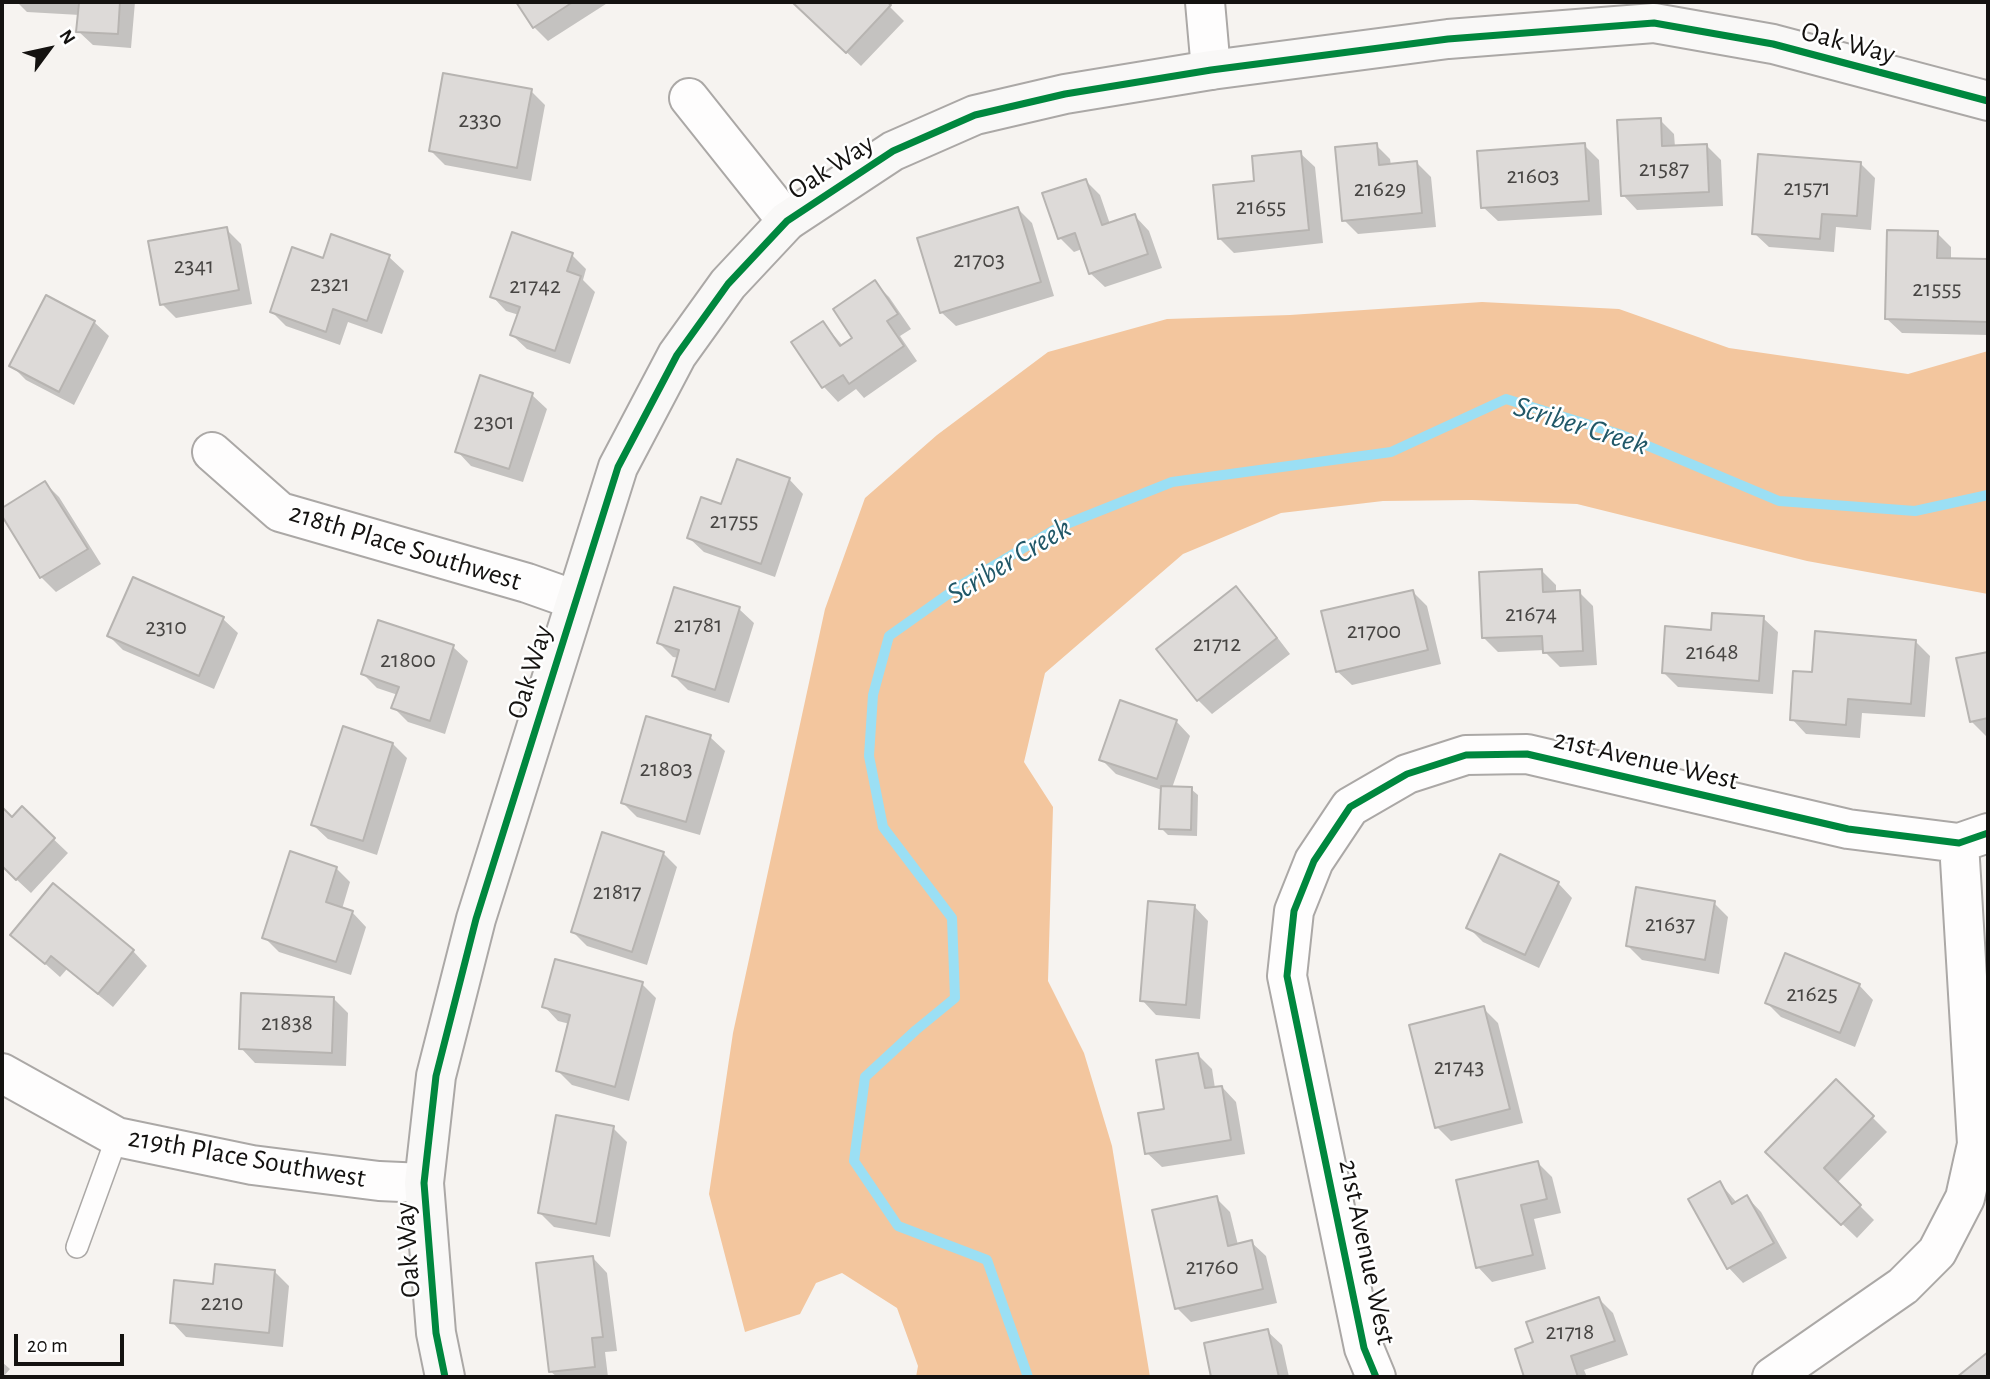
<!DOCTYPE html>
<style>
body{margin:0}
#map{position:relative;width:1990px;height:1379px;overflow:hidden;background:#f6f3f0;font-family:"Alegreya Sans",sans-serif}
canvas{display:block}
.frame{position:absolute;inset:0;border:4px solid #141210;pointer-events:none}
.north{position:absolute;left:14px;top:14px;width:70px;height:70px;-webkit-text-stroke:5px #fff;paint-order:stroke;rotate:57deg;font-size:19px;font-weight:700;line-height:28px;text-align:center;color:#141210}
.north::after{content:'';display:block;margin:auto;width:24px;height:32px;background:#141210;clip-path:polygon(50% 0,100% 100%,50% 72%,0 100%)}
.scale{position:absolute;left:14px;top:1334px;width:110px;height:32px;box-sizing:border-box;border:4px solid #141210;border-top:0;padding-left:9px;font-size:21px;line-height:24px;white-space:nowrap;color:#141210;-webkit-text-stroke:5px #fff;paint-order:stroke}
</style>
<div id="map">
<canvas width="1990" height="1379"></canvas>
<div class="frame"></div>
<div class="north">N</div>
<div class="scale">20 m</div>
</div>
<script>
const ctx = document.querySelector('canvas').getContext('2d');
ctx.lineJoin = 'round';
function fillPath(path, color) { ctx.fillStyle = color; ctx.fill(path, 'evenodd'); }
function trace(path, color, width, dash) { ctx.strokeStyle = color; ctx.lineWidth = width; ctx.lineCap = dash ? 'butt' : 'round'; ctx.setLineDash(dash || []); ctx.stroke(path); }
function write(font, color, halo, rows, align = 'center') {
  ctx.font = font + ' "Alegreya Sans",sans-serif'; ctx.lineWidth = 5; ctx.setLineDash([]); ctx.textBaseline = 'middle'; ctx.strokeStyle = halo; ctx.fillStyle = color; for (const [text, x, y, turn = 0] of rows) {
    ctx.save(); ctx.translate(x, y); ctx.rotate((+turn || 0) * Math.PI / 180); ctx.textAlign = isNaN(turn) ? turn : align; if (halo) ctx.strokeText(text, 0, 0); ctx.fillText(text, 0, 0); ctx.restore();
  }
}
const forest = new Path2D(`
 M1482,302L1619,309L1729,348L1908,374L1988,351V594L1807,561L1577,504L1472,500L1383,501L1281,513L1183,554L1045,673L1024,762L1053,807L1048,981L1084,1053L1112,1146L1150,1377H916L918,1366L897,1308L842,1273L816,1283L800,1314L745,1332L709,1194L733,1033L825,609L865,498L937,435L1048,352L1167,319L1290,315Z`);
const shadow = new Path2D(`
 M17,2H135L131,48L93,45L78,31L80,15L27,12Z
 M518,2H609L548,41L534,27Z
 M794,2H885L904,21L861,66Z
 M531,91L545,105L531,181L445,165L431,151Z
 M1660,120L1674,134L1675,147L1706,145L1721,160L1723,206L1637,210L1623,195Z
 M1376,145L1390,159L1391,165L1417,163L1431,177L1436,227L1358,234L1344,220Z
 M1584,145L1599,160L1602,215L1498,221L1483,207Z
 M1300,153L1315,167L1323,243L1234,253L1219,238L1256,183Z
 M1860,163L1875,178L1871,230L1836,227L1834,252L1769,247L1754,233Z
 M1086,181L1100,195L1110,224L1135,216L1149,231L1162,268L1105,287L1090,273L1082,249L1074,252L1060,238Z
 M1018,209L1032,223L1054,296L956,326L941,312Z
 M226,229L241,244L252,304L176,318L162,304Z
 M1937,233L1951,247V260L1988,261V335L1902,333L1887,319Z
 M572,255L586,269L583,280L595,292L570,364L527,349L512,335L519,315L506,311L492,296Z
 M389,257L404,271L382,334L348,322L340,345L286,326L272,312L324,261Z
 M875,283L889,297L911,329L900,336L917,361L864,398L856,389L838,402L824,387L793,343L823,323L843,346L854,338Z
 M94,322L109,336L74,405L26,380L11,365Z
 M532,395L547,409L523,482L471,466L457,451Z
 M789,479L803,494L775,577L704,552L689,538L722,506Z
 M45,483L59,497L101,564L56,592L41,577L2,513V510Z
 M1541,570L1556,585V593L1579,592L1593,606L1597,665L1560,667L1545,652V650L1498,652L1484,638Z
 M134,580L223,619L238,633L214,689L123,650L109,636Z
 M1236,589L1251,603L1290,654L1212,714L1198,700Z
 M1413,592L1427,606L1441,664L1352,685L1337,671Z
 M739,609L754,623L729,703L688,690L674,676L679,658L673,657L658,642Z
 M1763,618L1778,632L1773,694L1678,687L1664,673L1713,632Z
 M1915,641L1930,656L1925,717L1862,713L1860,738L1806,734L1792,719L1813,674Z
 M453,647L468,661L445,734L408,722L393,707L398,695L377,688L363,674Z
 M1988,654V735L1986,736L1971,721L1958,660Z
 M1176,721L1190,736L1172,788L1191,789L1198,795L1197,836L1168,835L1161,828L1162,790L1116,774L1101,759Z
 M710,737L725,751L700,835L637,817L623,803Z
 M393,744L407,758L377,855L328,839L313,825Z
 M2,809L12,819L22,809L68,853L31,893L2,866Z
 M663,853L677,867L647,965L587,946L573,932Z
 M336,868L350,882L342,909L352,912L366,927L351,975L279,952L264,937Z
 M1558,883L1572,898L1539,968L1483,942L1468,927Z
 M1714,903L1728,917L1719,974L1642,960L1628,946Z
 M1194,906L1208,921L1200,1019L1156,1015L1142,1000Z
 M13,935L133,951L147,966L113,1007L67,969L60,977Z
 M642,984L656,998L629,1101L572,1085L558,1071L570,1024L558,1021L544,1006Z
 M1859,985L1873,1000L1855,1047L1781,1017L1767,1003Z
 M333,998L348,1013L346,1066L255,1063L241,1048Z
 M1483,1008L1498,1023L1523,1123L1451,1141L1437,1127Z
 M1198,1055L1212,1069L1215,1088L1222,1087L1236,1102L1245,1154L1162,1167L1147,1153L1166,1110Z
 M1836,1081L1887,1132L1837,1183L1874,1220L1857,1238L1767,1152Z
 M613,1128L627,1142L610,1237L554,1227L539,1212Z
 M1538,1163L1552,1177L1561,1213L1534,1219L1546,1269L1492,1282L1478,1267Z
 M1720,1183L1737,1203L1747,1197L1761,1212L1787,1258L1743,1283L1729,1268L1691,1200Z
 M1216,1198L1230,1212L1238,1245L1251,1242L1266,1256L1277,1303L1191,1322L1177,1308Z
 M593,1258L607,1273L617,1351L605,1352L608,1377H557L550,1371Z
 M274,1271L289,1286L283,1347L186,1337L172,1322L215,1286Z
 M1599,1299L1613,1313L1628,1355L1584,1370L1587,1377H1526L1517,1350L1535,1343Z
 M1267,1331L1282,1345L1289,1377H1213L1206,1345Z
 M2,1362L10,1369L3,1377H2Z`);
const stream = new Path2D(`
 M1028,1377L987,1260L898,1226L854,1161L865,1077L916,1030L955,998L952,918L883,827L869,756L873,695L889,636L961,585L1059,527L1172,482L1391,452L1506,399L1622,435L1779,501L1915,511L1988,495`);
const building = new Path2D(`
 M66,2H120L118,34L76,32L79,3Z
 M516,2H573L533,28Z
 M792,2H887L891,5L846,53Z
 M443,73L532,89L517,168L429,151Z
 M1661,118L1662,146L1707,144L1709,192L1621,196L1617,120Z
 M1377,143L1379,165L1417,161L1422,213L1342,221L1335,147Z
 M1585,143L1589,201L1481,208L1477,151Z
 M1301,151L1309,230L1218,239L1213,185L1254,181L1252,156Z
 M1758,154L1861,162L1857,216L1822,214L1820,239L1752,234Z
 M1086,179L1102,225L1135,214L1148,254L1089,274L1075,233L1058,239L1042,193Z
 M1018,207L1041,282L940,313L917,238Z
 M227,227L239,290L160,305L148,241Z
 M1887,230L1938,231L1937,258L1988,259V322L1885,319Z
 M512,232L573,253L567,271L581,276L555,351L510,335L520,307L490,297Z
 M331,234L390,255L367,321L333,309L326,332L270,312L292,247L323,258Z
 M875,280L898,314L887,321L904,346L849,384L843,375L822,388L791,342L823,321L840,346L852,338L833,309Z
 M46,295L95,321L59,392L9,366Z
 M480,375L533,393L509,469L455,452Z
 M737,459L790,478L761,564L687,538L701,497L721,504Z
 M45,481L88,549L40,578L2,516V508Z
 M1542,569L1543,592L1580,590L1583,651L1543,653L1542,636L1482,638L1479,572Z
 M133,577L224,617L199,676L107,636Z
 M1236,586L1277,638L1197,701L1156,649Z
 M674,587L740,607L715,690L672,676L679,650L657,643Z
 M1413,590L1428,650L1336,672L1321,611Z
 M1712,613L1764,616L1759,681L1662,673L1665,626L1711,630Z
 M378,620L454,645L430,721L391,708L399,687L361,674Z
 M1815,631L1916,640L1911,704L1848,699L1846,725L1790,720L1793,671L1812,672Z
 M1988,652V718L1970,722L1956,658Z
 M1120,700L1177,720L1157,779L1099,760Z
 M646,716L711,735L686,822L621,803Z
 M343,726L393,743L363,841L311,825Z
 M1161,786L1192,787L1191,830L1159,829Z
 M22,806L55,838L16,880L2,866V807L12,817Z
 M602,832L664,852L632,952L571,932Z
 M290,851L337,867L326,902L353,911L336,962L262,938Z
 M1500,854L1559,882L1525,955L1466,928Z
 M53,883L134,950L98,994L51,956L45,964L10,935Z
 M1636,887L1715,901L1705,960L1626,946Z
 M1148,901L1195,905L1186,1005L1140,1001Z
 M1785,953L1860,984L1840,1033L1765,1003Z
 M555,959L643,982L615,1087L556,1071L570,1015L542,1007Z
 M241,993L334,997L332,1053L239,1049Z
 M1484,1006L1510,1109L1435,1128L1409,1025Z
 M1198,1053L1205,1088L1222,1086L1231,1140L1145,1154L1138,1113L1164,1109L1156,1060Z
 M1836,1079L1874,1116L1824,1168L1861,1205L1841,1225L1765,1152Z
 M556,1115L614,1126L596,1224L538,1213Z
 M1538,1161L1547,1199L1521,1205L1533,1255L1476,1268L1456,1180Z
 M1720,1181L1732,1204L1747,1195L1774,1243L1727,1269L1688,1199Z
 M1217,1196L1228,1246L1252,1240L1263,1289L1175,1309L1152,1210Z
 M593,1256L603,1337L592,1338L595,1367L549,1372L536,1263Z
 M215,1264L275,1270L269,1333L170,1323L174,1280L213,1284Z
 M1599,1297L1615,1341L1571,1356L1578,1377H1524L1515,1349L1533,1342L1526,1322Z
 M1268,1329L1279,1377H1211L1204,1343Z
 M1988,1352V1377H1957Z`);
const lane = new Path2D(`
 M77,1247L117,1137`);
const street = new Path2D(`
 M1205,2L1211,70
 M689,98L787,221
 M212,452L280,512L527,583L575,600
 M2,1073L117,1137L252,1165L379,1181L424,1183
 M1376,1377L1364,1348L1287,976L1294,911L1314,861L1350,807L1407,774L1466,755L1527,754L1848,829L1959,843L1988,833
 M1772,1377L1903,1286L1937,1252L1965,1198L1977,1144L1959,843`);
const secondary = new Path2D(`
 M445,1377L436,1333L424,1183L436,1076L476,919L618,467L677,355L728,284L787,221L893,151L975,115L1065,94L1211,70L1448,39L1654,23L1773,44L1988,101`);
const cycleway = new Path2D(`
 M445,1377L436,1333L424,1183L436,1076L476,919L618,467L677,355L728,284L787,221L893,151L975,115L1065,94L1211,70L1448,39L1654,23L1773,44L1988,101
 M1376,1377L1364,1348L1287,976L1294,911L1314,861L1350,807L1407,774L1466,755L1527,754L1848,829L1959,843L1988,833`);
const numberNames = [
 ["2330",480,120],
 ["21587",1664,169],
 ["21603",1533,176],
 ["21571",1807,188],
 ["21629",1380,189],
 ["21655",1261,207],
 ["21703",979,260],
 ["2341",194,266],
 ["2321",330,284],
 ["21742",535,286],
 ["21555",1937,289],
 ["2301",494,422],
 ["21755",734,521],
 ["21674",1531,614],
 ["21781",698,625],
 ["2310",166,627],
 ["21700",1374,631],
 ["21712",1217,644],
 ["21648",1712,652],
 ["21800",408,660],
 ["21803",666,769],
 ["21817",617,892],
 ["21637",1670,924],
 ["21625",1812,994],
 ["21838",287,1023],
 ["21743",1459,1067],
 ["21760",1212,1267],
 ["2210",222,1303],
 ["21718",1570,1332]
];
const streetNames = [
 ["Oak Way",1848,43,15],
 ["Oak Way",831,167,-33],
 ["218th Place Southwest",405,547,17],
 ["Oak Way",530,672,-73],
 ["21st Avenue West",1646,760,13],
 ["219th Place Southwest",247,1158,10],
 ["Oak Way",408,1250,-94],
 ["21st Avenue West",1367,1252,78]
];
const waterNames = [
 ["Scriber Creek",1581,426,17],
 ["Scriber Creek",1009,561,-31]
];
fillPath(forest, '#f3c69e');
fillPath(shadow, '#0003');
trace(stream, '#9bdff4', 10);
fillPath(building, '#dddad8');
trace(building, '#b7b4b1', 2);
trace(lane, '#aba8a6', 24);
trace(street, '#aba8a6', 42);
trace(secondary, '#aba8a6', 42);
trace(lane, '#fefdfd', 21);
trace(street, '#fefdfd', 38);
trace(secondary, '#f9f8f7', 38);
trace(cycleway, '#00873e', 7);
write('24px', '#474543', null, numberNames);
write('28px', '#141210', '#fff', streetNames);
write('italic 30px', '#215868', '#fff', waterNames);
</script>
